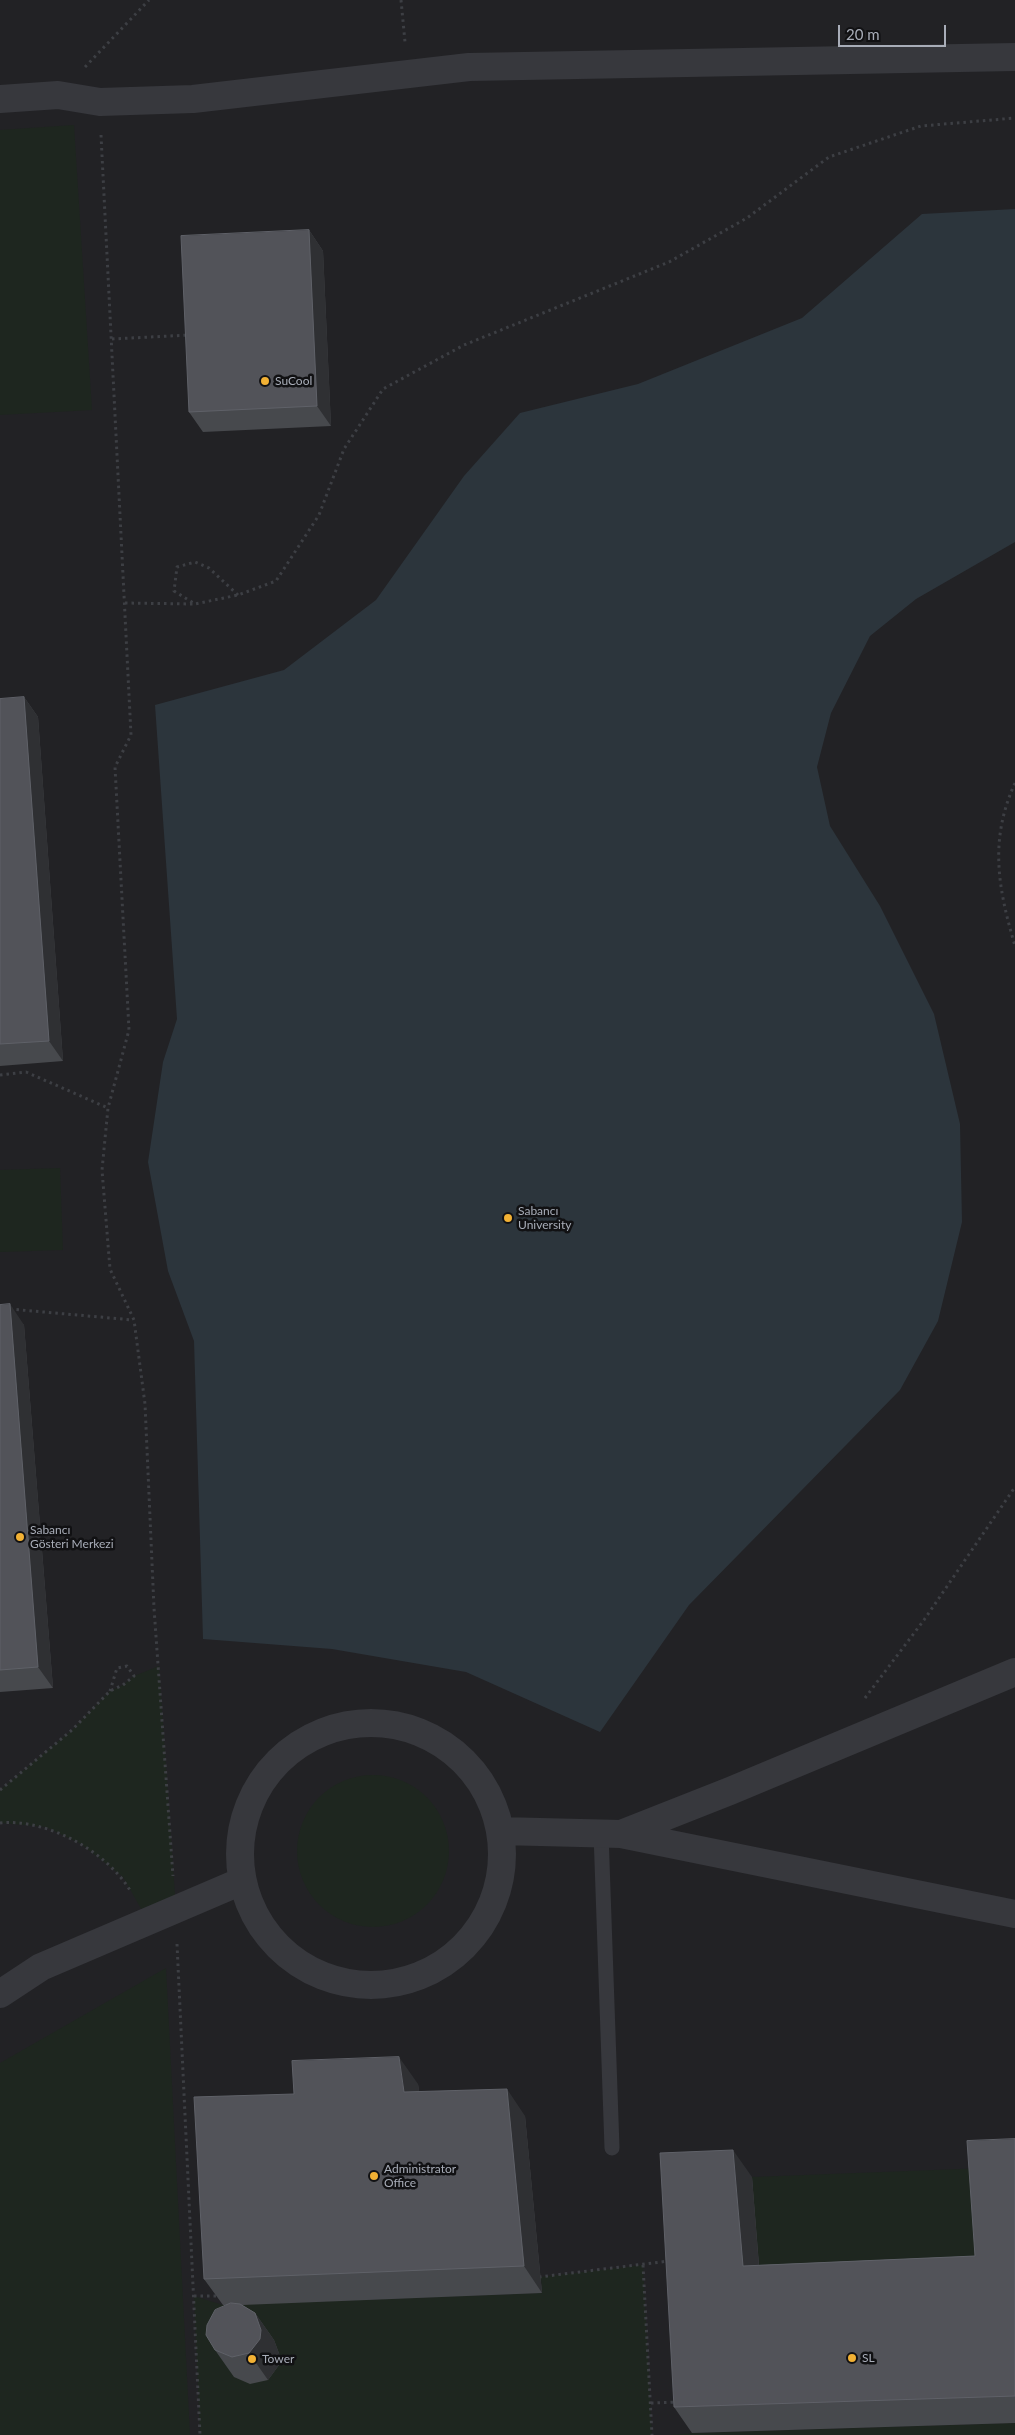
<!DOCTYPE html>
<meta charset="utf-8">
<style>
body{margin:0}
#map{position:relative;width:1015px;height:2435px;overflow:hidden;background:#161618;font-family:Lato,sans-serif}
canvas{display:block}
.scale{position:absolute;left:838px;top:25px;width:108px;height:22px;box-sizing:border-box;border:2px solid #a8adb8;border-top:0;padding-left:6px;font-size:15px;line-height:18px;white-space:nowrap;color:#a8adb8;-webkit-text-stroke:4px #111113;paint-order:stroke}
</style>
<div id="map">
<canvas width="1015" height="2435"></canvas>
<div class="scale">20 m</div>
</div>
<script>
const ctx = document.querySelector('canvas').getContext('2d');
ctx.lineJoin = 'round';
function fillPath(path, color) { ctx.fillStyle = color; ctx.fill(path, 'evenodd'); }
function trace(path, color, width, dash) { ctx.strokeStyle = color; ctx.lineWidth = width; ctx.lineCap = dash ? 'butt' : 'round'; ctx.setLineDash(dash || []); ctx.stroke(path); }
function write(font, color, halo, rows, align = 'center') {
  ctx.font = font + ' Lato,sans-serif'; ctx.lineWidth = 5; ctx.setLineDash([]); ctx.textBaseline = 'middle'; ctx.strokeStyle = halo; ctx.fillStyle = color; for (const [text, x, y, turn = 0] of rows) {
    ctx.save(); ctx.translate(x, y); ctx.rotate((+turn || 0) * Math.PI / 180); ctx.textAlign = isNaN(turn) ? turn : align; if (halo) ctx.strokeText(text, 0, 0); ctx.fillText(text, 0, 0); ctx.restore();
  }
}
const built = new Path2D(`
 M0,0H1015V2435H0Z`);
const green = new Path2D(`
 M74,125L92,410L0,415V130Z
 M60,1168L63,1250L0,1252V1170Z
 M159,1666L176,1909L148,1921L123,1877L81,1844L46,1827L0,1823V1790L72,1730L110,1691L123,1685L134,1676Z
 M297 1851a76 76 0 1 1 152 0a76 76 0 1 1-152 0Z
 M166,1968L190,2435H0V2063Z
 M986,2168L994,2283L761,2292L752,2177Z
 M643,2265L652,2435H200L194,2296L223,2305L542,2293L541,2277Z
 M1015,2423V2435H671L693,2433Z`);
const water = new Path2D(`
 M1015,209V542L916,599L870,636L831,713L817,767L830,826L880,906L934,1014L960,1124L962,1222L938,1321L900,1390L689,1605L600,1732L466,1672L332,1649L203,1639L194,1341L168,1271L148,1162L163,1062L177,1019L155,705L284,670L376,600L464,476L520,413L638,384L802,318L922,214Z`);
const path = new Path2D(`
 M401,0L405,42
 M85,67L149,0
 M101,135L131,735L115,767L129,1030L108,1108L102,1170L110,1269L134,1320L145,1404L154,1608L173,1876
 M112,339L189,335
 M238,595L209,568L195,562L177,567L174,591L195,604L238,595L276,581L319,515L344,449L383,389L464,345L669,262L747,218L829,157L921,126L1015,118
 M125,603L194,604
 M1015,783C989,840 998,888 1015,946
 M0,1075L26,1072L108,1108
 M10,1309L133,1320
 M865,1698L924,1620L1015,1487
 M0,1790L72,1730L110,1691L123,1685L134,1676L127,1666L117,1668L110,1691
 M0,1823C47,1818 108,1852 131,1892
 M177,1944L200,2435
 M643,2265L652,2435
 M539,2277L669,2261
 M194,2296H221
 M651,2403L677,2402`);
const service = new Path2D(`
 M601,1833L612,2148`);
const minor = new Path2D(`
 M0,99L58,95L100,102L193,99L469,67L1015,57
 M240 1854a131 131 0 1 1 262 0a131 131 0 1 1-262 0Z
 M500,1831L621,1834L1015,1914
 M621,1834L730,1791L1015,1672
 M0,1994L41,1967L242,1881`);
const wall = new Path2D(`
 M309,230L323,251L331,426L203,432L189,412Z
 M24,697L38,717L63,1061L0,1066V699Z
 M0,1305L24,1325L53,1688L0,1692Z
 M418,2084L419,2092L525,2116L542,2293L242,2305L255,2313L274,2340L280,2356L279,2365L268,2380L250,2384L234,2377L215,2350L226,2305H223L204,2279L294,2094Z
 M1015,2139V2423L692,2433L674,2407L752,2177L759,2265L975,2256Z`);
const shadedWall = new Path2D(`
 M309,230L323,251L331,426L317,406Z
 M24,697L38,717L63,1061L49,1041Z
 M10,1304L24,1325L53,1688L38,1667Z
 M399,2057L418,2084L423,2119L404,2092Z
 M507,2089L525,2116L542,2293L524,2266Z
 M733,2150L752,2177L761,2292L743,2266Z
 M255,2313L274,2340L280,2356L279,2365L268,2380L249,2353Z`);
const building = new Path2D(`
 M309,230L317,406L189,412L181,236Z
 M24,697L49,1041L0,1044V699Z
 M10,1304L38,1667L0,1670V1305Z
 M399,2057L404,2092L507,2089L524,2266L204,2279L194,2097L294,2094L292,2061Z
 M1015,2139V2396L674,2407L660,2153L733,2150L743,2266L975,2256L967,2141Z
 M231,2303L240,2304L255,2313L261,2330L260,2339L249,2353L232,2357L215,2350L206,2335L207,2325L215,2310Z`);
const markers = [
 [265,381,5,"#f2b134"],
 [508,1218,5,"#f2b134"],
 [20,1537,5,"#f2b134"],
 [374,2176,5,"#f2b134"],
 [852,2358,5,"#f2b134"],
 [252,2359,5,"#f2b134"]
];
const poiNames = [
 ["SuCool",275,381],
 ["Sabancı",518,1211],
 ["University",518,1225],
 ["Sabancı",30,1530],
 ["Gösteri Merkezi",30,1544],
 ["Administrator",384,2169],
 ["Office",384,2183],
 ["SL",862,2358],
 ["Tower",262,2359]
];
fillPath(built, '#222225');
fillPath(green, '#1e261f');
fillPath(water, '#2c353c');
trace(path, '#3d3f44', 3, [2.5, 4]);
trace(service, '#37383d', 15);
trace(minor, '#37383d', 28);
fillPath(wall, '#47494d');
fillPath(shadedWall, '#2f3033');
fillPath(building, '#525359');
trace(building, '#5f6168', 1);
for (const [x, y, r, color] of markers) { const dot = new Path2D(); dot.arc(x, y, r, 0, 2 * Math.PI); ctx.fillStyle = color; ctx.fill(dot); trace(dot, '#111113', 2); }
write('12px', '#a8adb8', '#111113', poiNames, 'left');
</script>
